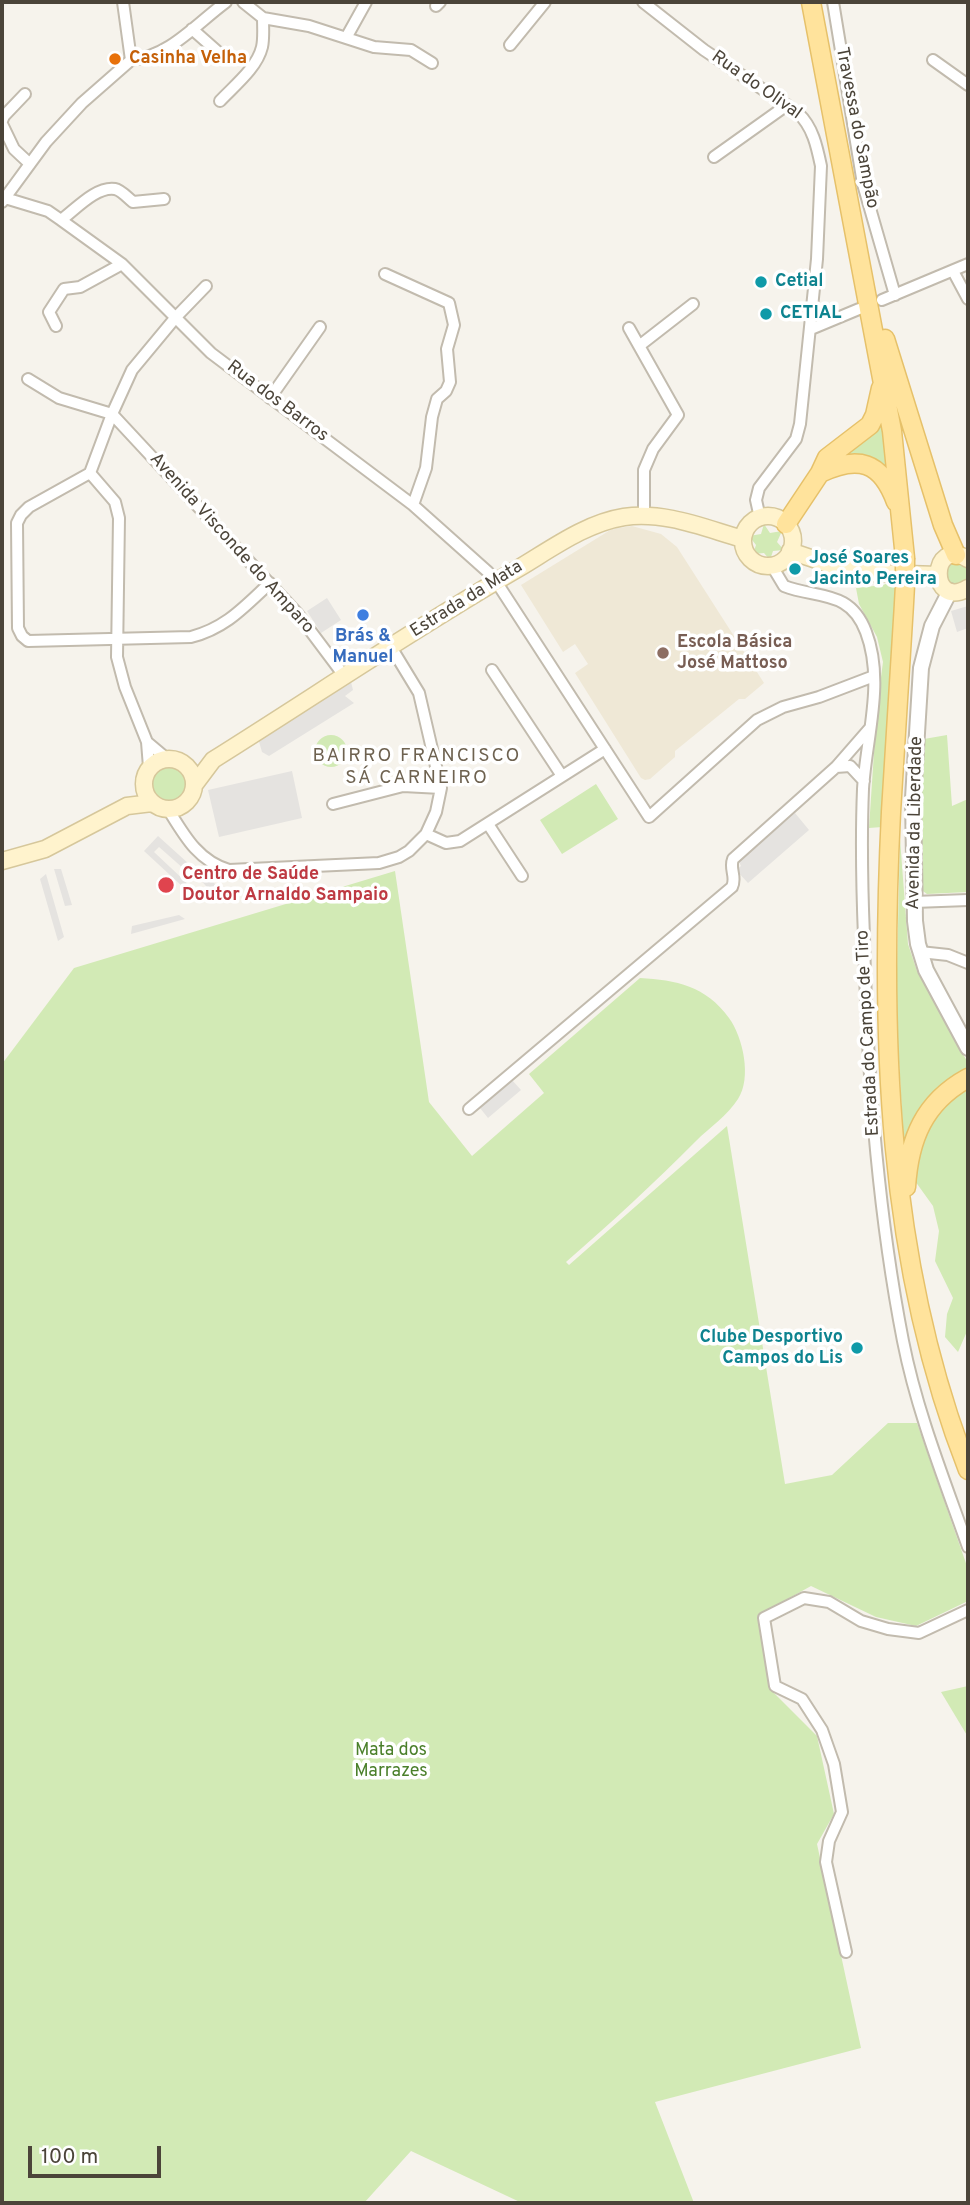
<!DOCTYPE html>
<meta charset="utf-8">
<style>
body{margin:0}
#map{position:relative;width:970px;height:2205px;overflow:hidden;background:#f6f3ec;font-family:Overpass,sans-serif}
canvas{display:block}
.frame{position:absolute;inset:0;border:4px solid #4b4439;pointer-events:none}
.scale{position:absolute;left:28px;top:2146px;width:133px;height:32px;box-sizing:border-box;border:4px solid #4b4439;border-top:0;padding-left:9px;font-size:21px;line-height:24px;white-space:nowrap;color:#4b4439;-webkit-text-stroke:5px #fff;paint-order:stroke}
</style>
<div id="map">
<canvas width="970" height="2205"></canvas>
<div class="frame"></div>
<div class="scale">100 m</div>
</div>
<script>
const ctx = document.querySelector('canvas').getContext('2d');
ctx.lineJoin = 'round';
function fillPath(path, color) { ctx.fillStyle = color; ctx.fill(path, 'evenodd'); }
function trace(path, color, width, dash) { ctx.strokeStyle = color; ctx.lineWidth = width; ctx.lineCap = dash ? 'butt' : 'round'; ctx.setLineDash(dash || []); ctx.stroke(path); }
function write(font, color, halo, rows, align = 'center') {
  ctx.font = font + ' Overpass,sans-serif'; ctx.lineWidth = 7; ctx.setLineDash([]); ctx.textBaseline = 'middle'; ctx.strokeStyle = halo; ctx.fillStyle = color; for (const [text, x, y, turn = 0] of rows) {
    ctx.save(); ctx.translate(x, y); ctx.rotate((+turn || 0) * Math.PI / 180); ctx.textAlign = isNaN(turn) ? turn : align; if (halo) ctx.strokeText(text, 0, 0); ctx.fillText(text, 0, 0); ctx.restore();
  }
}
const education = new Path2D(`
 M632,526L661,534L677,547L764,683L745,699H739L675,751V757L650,779L645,780L641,778L575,673L588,664L575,644L563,652L521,585L612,529Z`);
const green = new Path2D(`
 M881,416L891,476L835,461Z
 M764,524L770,533L782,531L777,542L784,550L773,551L770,560L764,553L753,554L756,545L749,536L761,534Z
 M951,562L964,564L968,570L967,582L955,588L945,580L946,565Z
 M896,580L882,827L869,828L877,707L883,662L877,637L859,604L856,588L883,585Z
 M947,735L952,806L968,799V892L927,894L920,889L919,848L924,739Z
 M315 751a16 16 0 1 1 32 0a16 16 0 1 1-32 0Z
 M152 784a17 17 0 1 1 34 0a17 17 0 1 1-34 0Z
 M596,784L618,819L562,854L540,820Z
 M900,839L908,944L917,971L968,1063V1071L904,1146L896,1012Z
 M395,871L429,1102L472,1156L544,1093L529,1074L640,978C676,980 706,986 729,1018C743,1037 752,1078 738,1099C728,1115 709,1128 696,1141C654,1183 611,1223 566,1262L569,1265L727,1126L785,1484L832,1475L888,1423H917L968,1569V1601L916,1626L876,1617L811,1586L757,1616L774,1693L817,1736L834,1814L817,1844L861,2048L655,2102L694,2203H522L411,2151L364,2203H2V1064L74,968Z
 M968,1091V1329L958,1352L945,1337L947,1314L953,1298L935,1261L939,1231L933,1206L915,1181C920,1149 920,1129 945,1105C953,1097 957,1092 968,1091Z
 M968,1686V1737L941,1692Z`);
const parking = new Path2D(`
 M327,598L341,620L321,633L307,611Z
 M968,606V628L957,632L951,611Z
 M351,682L353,690L345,696L354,703L269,756L262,752L258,738Z
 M292,771L302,818L219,837L208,790Z
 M795,813L809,830L748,883L736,870L741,866L739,862Z
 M158,836L189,864L184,869L159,847L154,852L187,883L183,887L144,851Z
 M54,869H61L72,905L65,906Z
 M201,870L217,886L214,895L197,876Z
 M46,874L64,937L58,941L40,879Z
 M179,915L185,919L131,934L132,926Z
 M512,1080L521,1090L488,1118L480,1108Z`);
const minor = new Path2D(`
 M123,2L131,60
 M243,2L263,18L309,26L374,47L411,50L432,63
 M643,2L704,50L798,113C813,127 817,147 821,166L817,259L800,424L796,439L759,488L756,500L760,518
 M833,2L863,184L895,295
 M436,6L440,2
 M192,29L218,52
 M346,38L366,2
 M510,45L545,2
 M131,60C169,57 196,24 226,2
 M933,60L968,85
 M220,101C234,86 257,68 262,47C264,38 263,28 263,18
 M2,121L4,116L25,94
 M2,124L14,149L30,164
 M714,157L787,105
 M5,198L48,211L61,220C75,210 96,186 115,189C121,190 128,198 133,202L164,199
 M2,202L46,142L82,103L131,60
 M61,220L122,264L211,353L413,505L488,572L501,589L649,817L757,720L783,707L819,697L874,676
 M953,271L968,299
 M385,274L449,303L454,325L447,349L450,382L446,391L437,399L432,417L426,468L413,505
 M206,286L176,317L132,370L112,414L90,473L29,507L21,515L17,523L18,628L22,636L28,641L191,637C226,628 244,607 270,583
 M882,300L968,264
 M56,326L49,312L64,289L80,287L122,264
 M629,328L678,415L653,449L644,470V516
 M811,329L859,309
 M639,346L693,304
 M28,379L59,398L112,414L297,613L345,677
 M270,398L320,327
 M90,473L115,502L119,518L117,657L125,687L147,742L149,767
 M776,565L775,571L784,586C817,599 850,589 866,632C885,682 866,738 863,789C861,838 862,888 864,937C867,1072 877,1208 903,1341C917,1412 944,1479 968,1547
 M492,670L562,776
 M147,742L166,758
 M836,767L850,766L864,781
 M333,804L403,786L441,788
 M168,809C184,835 198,861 229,870L379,863L399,857L409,851L426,834L436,812L441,788L419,693L391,647
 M488,824L522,876
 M426,834L446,843L460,841L605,749
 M914,902L968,900
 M920,952L948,955L968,963
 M469,1109L732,887C737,877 729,869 733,859L836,767L870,728
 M846,1952L826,1862L829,1841L842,1812L834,1764L822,1730L802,1699L775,1686L764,1618L804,1598L829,1602L861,1621L888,1629L919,1633L968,1610`);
const tertiary = new Path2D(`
 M950,591L932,626L921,668L913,798L915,921L918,944L926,970L968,1048`);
const secondary = new Path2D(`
 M743 541a25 25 0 1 1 50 0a25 25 0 1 1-50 0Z
 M790,551L843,569L875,573L938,575
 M968,559C929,536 929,611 968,588
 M144 784a25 25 0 1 1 50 0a25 25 0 1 1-50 0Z
 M195,784L213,760C315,696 415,628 519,568C551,549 586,523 624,517C665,511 704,528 743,539
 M2,861L45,849L127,806L152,803`);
const primary = new Path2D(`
 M811,2L892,431L905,558
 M885,339L943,525L956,555
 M820,473C858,455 881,461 896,502
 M786,524L820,473L827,458L870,425L875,415L881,388
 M905,585C901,661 895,737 891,812C880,1034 886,1261 968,1470
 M906,1187C909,1139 924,1102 968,1078`);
const primaryBridge = new Path2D(`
 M905,585V558`);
const markers = [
 [115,59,7,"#e8710a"],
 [761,282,7,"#0f9aa8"],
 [766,314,7,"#0f9aa8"],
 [795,569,7,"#0f9aa8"],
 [363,615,7,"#3f7fe0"],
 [663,653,7,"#8d6e63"],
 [166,885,9,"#e0444e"],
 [857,1348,7,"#0f9aa8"]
];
const foodNames = [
 ["Casinha Velha",129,59]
];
const streetNames = [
 ["Rua do Olival",756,86,35],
 ["Travessa do Sampão",856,128,79],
 ["Rua dos Barros",277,402,37],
 ["Avenida Visconde do Amparo",231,544,48],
 ["Estrada da Mata",467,600,-32],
 ["Avenida da Liberdade",916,823,-89],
 ["Estrada do Campo de Tiro",869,1033,-93]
];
const cultureNames = [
 ["Cetial",775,282],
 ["CETIAL",780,314],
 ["José Soares",809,559],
 ["Jacinto Pereira",809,580],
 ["Clube Desportivo",843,1338,"right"],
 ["Campos do Lis",843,1359,"right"]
];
const shopNames = [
 ["Brás &",363,637],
 ["Manuel",363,658]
];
const educationNames = [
 ["Escola Básica",677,643],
 ["José Mattoso",677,664]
];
const healthNames = [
 ["Centro de Saúde",182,875],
 ["Doutor Arnaldo Sampaio",182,896]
];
const parkNames = [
 ["Mata dos",391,1751],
 ["Marrazes",391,1772]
];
const neighbourhoodNames = [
 ["BAIRRO FRANCISCO",417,757],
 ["SÁ CARNEIRO",417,779]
];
fillPath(education, '#efe8d6');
fillPath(green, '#d2eab5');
fillPath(parking, '#e5e3e0');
trace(minor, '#c2bbae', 14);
trace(tertiary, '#c2bbae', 18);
trace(secondary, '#d6c79b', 19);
trace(primary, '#e6c16a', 21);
trace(minor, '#fff', 10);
trace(tertiary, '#fff', 14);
trace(secondary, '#fff3cd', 16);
trace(primary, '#ffe39c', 18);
trace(primaryBridge, '#e6c16a', 21, []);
trace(primaryBridge, '#ffe39c', 18);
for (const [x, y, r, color] of markers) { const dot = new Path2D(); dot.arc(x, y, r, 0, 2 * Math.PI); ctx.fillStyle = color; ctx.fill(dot); trace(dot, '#fff', 2.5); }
write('bold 18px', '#c56008', '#fff', foodNames, 'left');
write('18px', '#4b4439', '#fff', streetNames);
write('bold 18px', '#0d838f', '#fff', cultureNames, 'left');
write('bold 18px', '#366cbe', '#fff', shopNames);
write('bold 18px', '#785e54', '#fff', educationNames, 'left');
write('bold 18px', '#be3a42', '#fff', healthNames, 'left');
write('18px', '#4a7f2a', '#fff', parkNames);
ctx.letterSpacing = '2px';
write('19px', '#6e6250', '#fff', neighbourhoodNames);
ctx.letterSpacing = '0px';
</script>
